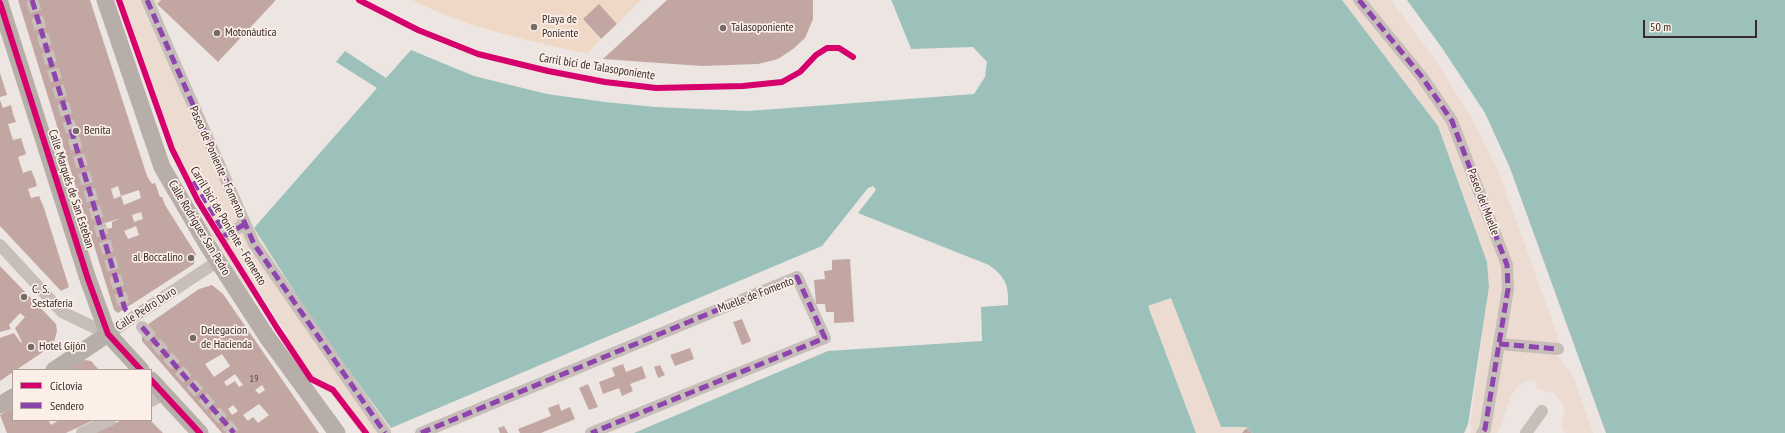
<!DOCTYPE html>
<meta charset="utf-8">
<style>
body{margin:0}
#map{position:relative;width:1785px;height:433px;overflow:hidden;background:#ede5e1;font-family:"PT Sans Narrow",sans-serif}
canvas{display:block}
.legend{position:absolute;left:12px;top:369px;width:140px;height:52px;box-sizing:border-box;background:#fbefe8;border:1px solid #ada09b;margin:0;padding:5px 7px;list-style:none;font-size:12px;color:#382a28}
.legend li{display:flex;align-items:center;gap:8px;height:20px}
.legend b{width:20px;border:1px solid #ada09b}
.scale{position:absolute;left:1643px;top:20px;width:114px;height:18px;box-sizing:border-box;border:2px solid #382a28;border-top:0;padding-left:5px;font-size:12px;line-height:14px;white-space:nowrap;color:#382a28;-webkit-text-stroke:3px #fbefe8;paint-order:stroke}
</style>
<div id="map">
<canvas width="1785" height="433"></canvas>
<ul class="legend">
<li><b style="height:5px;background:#d6006c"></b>Ciclovía</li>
<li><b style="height:5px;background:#8e44ad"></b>Sendero</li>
</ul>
<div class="scale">50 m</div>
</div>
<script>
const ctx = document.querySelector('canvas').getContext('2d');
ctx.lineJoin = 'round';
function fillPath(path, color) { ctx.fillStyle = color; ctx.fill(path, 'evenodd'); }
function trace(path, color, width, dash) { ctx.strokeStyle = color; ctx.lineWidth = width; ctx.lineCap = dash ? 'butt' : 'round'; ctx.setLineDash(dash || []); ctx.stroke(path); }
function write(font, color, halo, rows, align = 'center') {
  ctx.font = font + ' "PT Sans Narrow",sans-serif'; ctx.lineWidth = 3.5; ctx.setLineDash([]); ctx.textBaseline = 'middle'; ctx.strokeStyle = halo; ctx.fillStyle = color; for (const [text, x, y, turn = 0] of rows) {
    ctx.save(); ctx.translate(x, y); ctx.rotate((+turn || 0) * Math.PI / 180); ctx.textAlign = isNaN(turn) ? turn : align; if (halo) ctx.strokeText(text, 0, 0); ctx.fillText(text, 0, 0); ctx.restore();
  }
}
const sand = new Path2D(`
 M412,0H641L617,24L599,5L583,19L600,40L587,54C527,40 467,28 412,0Z`);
const plaza = new Path2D(`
 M121,0H161L157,4L171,42L253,227L317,327L391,428V433H361L330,393L309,382L281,340L288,336L257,288L248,293L203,222L211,215L195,188L171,141Z
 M1342,0H1391L1434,58L1470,115L1498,170L1562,348L1558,349L1557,355L1573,376L1593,433H1565L1561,424L1565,410L1562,402L1554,393L1537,389L1535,379L1526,381L1518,386L1511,396L1501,426L1497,433H1470L1473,428L1470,425L1489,287L1487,262L1438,126Z
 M1171,298L1221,427H1246L1241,433H1196L1148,306Z`);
const water = new Path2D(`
 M891,0H1342L1438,126L1487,262L1489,287L1468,424L1464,433H1252L1246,427H1221L1171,298L1148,306L1196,433H634L828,351L982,341L981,307L1008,305C1009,284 1005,277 989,265L858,213L876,190L873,186L868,188L822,246L391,428L317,327L254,228L377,88L336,62L345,51L386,78L411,50L474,76L547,94L605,102L656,107L748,111L974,94L985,77L987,62L973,47L911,49Z
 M1407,0H1785V433H1606L1510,168L1485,113L1442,48Z`);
const pier = new Path2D(`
 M889,0H891L911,49H909Z`);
const building = new Path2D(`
 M18,0H90L147,176L152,184L155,183L160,197H162L165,205L196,254L194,264L118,313L114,310ZM118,186L121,196L114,199L111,189ZM139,190L141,198L124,205L121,196ZM141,212L143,219L134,222L132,215ZM121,218L112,222V228L106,229L105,223ZM136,226L139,235L128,239L124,231Z
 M161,0H275V1L218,62L157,4Z
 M667,0H813V19L805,38L793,49L778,59L758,64L702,66L603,59Z
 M599,4L617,24L601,39L583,19Z
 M0,73L7,95L0,97Z
 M0,100L3,108L11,105L13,114L16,122L8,124L13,140L21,138L26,154L18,157L23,173L31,170L35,179L37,186L28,189L31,198L39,196L44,208L69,287L61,291L0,226Z
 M850,259L854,322L834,323V312H826L825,304H816L814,280L825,279L824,271L832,270V260Z
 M0,266L56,324L57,331L54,342L49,348L16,370H13V372L0,381V338L14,333L21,343L22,342L15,328L25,317L20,313L9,325L11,329L0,332Z
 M212,285L223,294L319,433H222L142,341V334L147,325L199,289ZM222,354L230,366L214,377L205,364ZM235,374L243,385L239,387L235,381L227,386L224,382ZM262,385L265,390L259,394L255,390ZM259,404L269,415L258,423L253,417L248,421L243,415ZM233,405L238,411L232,415L228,409Z
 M742,319L751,341L742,345L733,322Z
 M690,348L694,359L675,366L670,355Z
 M84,360L91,361L99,370H68Z
 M623,364L626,372L642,366L646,378L630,384L633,391L622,396L619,388L603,394L599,382L615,376L612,368Z
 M660,365L665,375L658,378L654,367Z
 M588,384L598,407L589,410L579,388Z
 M559,404L561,411L570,407L575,419L541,433H520L518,429L551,416L548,408Z
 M13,407V420H48L51,425L59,420H94L66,433H7L0,415Z
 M122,420H150L163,433H93Z
 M504,426L508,433H500L498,428Z
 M1246,428L1252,433H1242Z`);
const streetTunnel = new Path2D(`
 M32,0L125,309
 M144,329L234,433`);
const street = new Path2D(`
 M147,0L254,244L385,433
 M1359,0L1422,77L1452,121L1507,265L1508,289L1485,429L1482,433
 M226,235L245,224
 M0,245L62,312L108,334L218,261
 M142,327L144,329
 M1499,344L1558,349
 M151,401L164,394
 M82,433L110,420
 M421,433L797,277L825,338L591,433
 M1526,433L1542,411`);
const secondary = new Path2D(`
 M105,0L162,167L208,246L267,337L337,433
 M0,3L88,279L108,334L141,370
 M54,370L108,334
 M151,380L200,433
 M0,405L13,397`);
const quiet = new Path2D(`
 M32,0L125,309L128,312
 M147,0L254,244L385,433
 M1359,0L1422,77L1452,121L1507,265L1508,289L1485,429L1482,433
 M194,181L226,235L245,224
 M142,327L234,433
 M1499,344L1558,349
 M421,433L797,277L825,338L591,433`);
const cycleway = new Path2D(`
 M119,0L172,149L198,201L277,328L311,379L333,390L366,433
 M359,0L418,30L478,54L548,71L605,82L656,88L743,86L782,82L800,72L816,55L827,48H839L853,57
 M0,3L88,279L108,334L141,370
 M151,380L200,433`);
const markers = [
 [534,27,4,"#776b69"],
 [723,28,4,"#776b69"],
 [217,33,4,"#776b69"],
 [76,131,4,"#776b69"],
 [191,258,4,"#776b69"],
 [24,297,4,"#776b69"],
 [193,338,4,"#776b69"],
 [31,347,4,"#776b69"]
];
const numberNames = [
 ["19",254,379]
];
const poiNames = [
 ["Playa de",542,20],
 ["Poniente",542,34],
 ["Talasoponiente",731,28],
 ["Motonáutica",225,33],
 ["Benita",84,131],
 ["al Boccalino",183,258,"right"],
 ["C. S.",32,290],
 ["Sestaferia",32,304],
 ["Delegacion",201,331],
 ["de Hacienda",201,345],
 ["Hotel Gijón",39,347]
];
const streetNames = [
 ["Carril bici de Talasoponiente",597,67,9],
 ["Paseo de Poniente - Fomento",217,162,66],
 ["Calle Marqués de San Esteban",71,189,72],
 ["Paseo del Muelle",1483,202,69],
 ["Carril bici de Poniente - Fomento",228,226,59],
 ["Calle Rodríguez San Pedro",199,228,59],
 ["Muelle de Fomento",756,295,-21],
 ["Calle Pedro Duro",146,309,-33]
];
fillPath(sand, '#efd9c6');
fillPath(plaza, '#ecdbd0');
fillPath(water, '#9cc1bb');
fillPath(pier, '#ede5e1');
fillPath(building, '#c2a6a2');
trace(streetTunnel, '#c9c0bc', 12, [12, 6]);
trace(street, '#c7beba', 12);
trace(secondary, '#b7aeaa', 17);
trace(quiet, '#8e44ad', 5, [10, 5]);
trace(cycleway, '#d6006c', 6);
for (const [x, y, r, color] of markers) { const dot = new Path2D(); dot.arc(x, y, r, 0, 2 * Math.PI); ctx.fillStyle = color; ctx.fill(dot); trace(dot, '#fbefe8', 1.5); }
write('10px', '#5a4946', null, numberNames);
write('12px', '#382a28', '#fbefe8', poiNames, 'left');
write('12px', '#382a28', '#fbefe8', streetNames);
</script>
